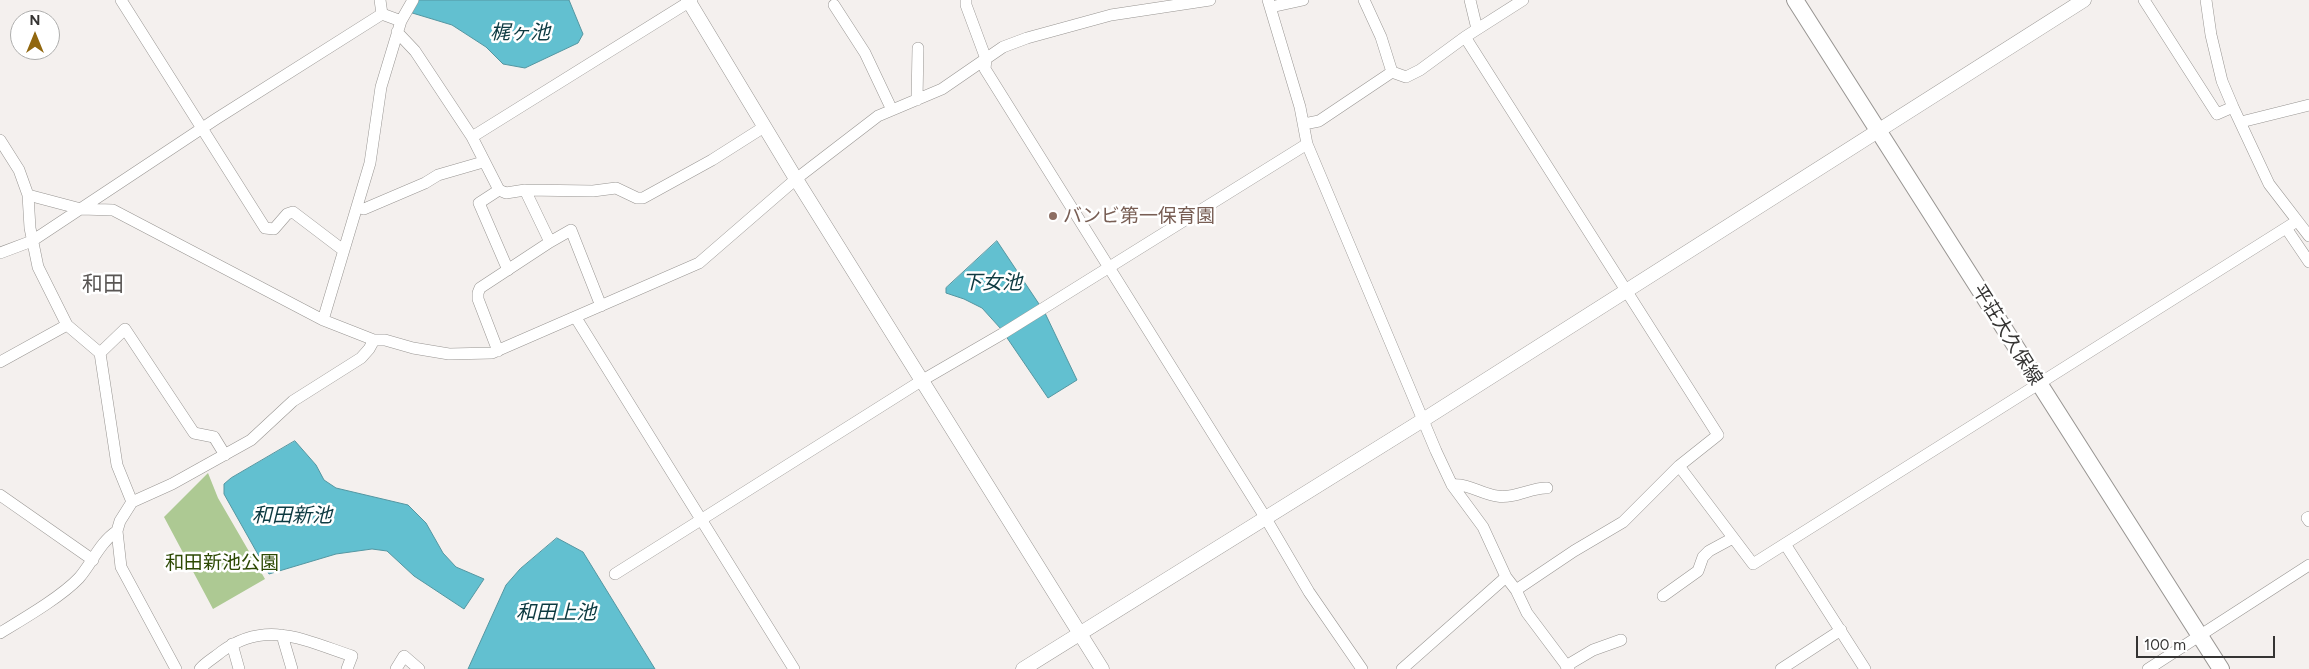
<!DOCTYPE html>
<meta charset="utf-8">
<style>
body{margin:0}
#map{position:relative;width:2309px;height:669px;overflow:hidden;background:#f4f0ee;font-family:Figtree,sans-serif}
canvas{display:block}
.north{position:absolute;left:10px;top:10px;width:50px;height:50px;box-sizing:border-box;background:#fff;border:1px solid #aeaead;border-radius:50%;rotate:0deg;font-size:14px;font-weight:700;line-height:20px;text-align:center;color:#353433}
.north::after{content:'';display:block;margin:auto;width:18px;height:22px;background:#91670f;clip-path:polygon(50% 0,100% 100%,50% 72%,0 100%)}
.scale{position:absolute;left:2136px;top:636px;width:139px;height:22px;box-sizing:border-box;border:2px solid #353433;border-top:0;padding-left:6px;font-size:15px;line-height:18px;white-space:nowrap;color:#353433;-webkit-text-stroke:4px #fff;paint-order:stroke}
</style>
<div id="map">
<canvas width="2309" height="669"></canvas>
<div class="north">N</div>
<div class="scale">100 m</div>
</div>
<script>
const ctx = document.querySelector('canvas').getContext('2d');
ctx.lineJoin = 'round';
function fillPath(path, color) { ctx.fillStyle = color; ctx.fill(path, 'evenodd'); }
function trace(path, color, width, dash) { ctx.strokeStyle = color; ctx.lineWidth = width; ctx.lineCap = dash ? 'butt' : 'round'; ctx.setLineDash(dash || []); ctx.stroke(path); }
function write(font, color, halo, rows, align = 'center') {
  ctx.font = font + ' Figtree,"Noto Sans JP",sans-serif'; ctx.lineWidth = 5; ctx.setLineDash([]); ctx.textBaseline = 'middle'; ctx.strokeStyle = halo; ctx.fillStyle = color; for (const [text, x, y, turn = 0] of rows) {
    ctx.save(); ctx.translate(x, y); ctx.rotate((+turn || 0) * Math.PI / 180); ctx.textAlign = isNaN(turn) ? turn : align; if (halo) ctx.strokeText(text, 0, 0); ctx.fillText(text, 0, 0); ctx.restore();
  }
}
const green = new Path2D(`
 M208,473L218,498L265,579L213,609L164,517Z`);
const water = new Path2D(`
 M416,0H569L583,34L578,43L525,68L503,64L486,47L452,25L409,12Z
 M997,241L1045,313L1077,380L1048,398L1001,329L982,308L964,299L946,293V288Z
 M295,441L316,465L324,480L336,488L408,505L426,523L443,553L456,567L484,579L464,609L414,576L387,551L372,549L336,554L269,574L224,494V484L231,478Z
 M557,538L583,552L655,669H468L506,585L520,569Z`);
const minor = new Path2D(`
 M121,0L265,228L274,229L287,214L293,212L343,250
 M380,0L382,14
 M966,0V5L986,59L985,69L1265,517L1309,592L1362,669
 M1268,0L1300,107L1307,144L1436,451L1452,485L1483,527L1506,577L1516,590L1527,613L1569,669
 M1364,0L1381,37L1392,72
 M1470,0L1477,29
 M2144,0L2217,114L2233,107
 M2206,0L2211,35L2222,81L2233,107L2269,184L2309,236
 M834,5L865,53L892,110
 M1271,7L1303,0
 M397,32L415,51L472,137L499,190L506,193L525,190L550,242L571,230L601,306
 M1465,37L1718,435L1679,466L1623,522L1574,551L1516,590
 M917,100L918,48
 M2241,122L2309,105
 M1304,124L1319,121L1392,72L1406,77L1420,70L1465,37L1523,0
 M472,137L692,0
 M0,140L19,170L28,195L30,228L38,267L67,325L100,353L117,465L132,502
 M499,190L479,203L508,270
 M525,190L593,191L616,188L637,198H643L712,160L764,127
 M28,195L81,209L113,210L323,320L374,340H385L413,348L449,354L492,353L699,263L796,179L878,116L942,89L1003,47L1027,38L1111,15L1210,0
 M358,207L364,209L425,183L438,175L483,162
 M2286,228L2309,262
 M0,253L32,241L216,119L382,14L401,21
 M576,318L794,669
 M323,320L370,163L381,87L401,21L413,0
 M498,351L478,299V293L480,288L550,242
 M100,353L125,329L194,433L214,437L225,455
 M0,362L67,325
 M1679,466L1753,564L2297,221
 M1452,485C1468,483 1481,494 1497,496C1515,499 1532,487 1547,488
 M0,495L93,560
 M2309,517L2307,518L2309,521
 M1785,544L1865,669
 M615,574L921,381L1002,334L1307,144
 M1663,596L1698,571L1703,557L1709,551L1733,538
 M0,633C23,619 61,597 79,578C92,563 100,542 117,531
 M282,635L292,669
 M232,644L239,669
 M1566,666L1593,650L1621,640
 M176,669L121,567L117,531L120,521L132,502L172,484L251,440L293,401L361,358L369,349L374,340
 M200,669C206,662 214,658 221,652C266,619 304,640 352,656L347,669
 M396,669L404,656L419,669
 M1402,669L1506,577
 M1781,669L1841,630
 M2148,669L2309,565`);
const tertiary = new Path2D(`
 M688,0L796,179L1102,669
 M1023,669L1423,420L2084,0`);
const secondary = new Path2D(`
 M1795,0L2221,669`);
const markers = [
 [1053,216,5,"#8d6e63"]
];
const educationNames = [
 ["バンビ第一保育園",1063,216]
];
const streetNames = [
 ["平荘大久保線",2007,335,58]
];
const parkNames = [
 ["和田新池公園",222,563]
];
const waterNames = [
 ["梶ヶ池",520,33],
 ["下女池",992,283],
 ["和田新池",292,516],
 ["和田上池",556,613]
];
const quarterNames = [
 ["和田",103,285]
];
fillPath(green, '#adc993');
fillPath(water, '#62c0d0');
trace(water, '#5496a1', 1);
trace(minor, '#989592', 12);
trace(tertiary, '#989592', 15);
trace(secondary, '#989592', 18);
trace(minor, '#fff', 11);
trace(tertiary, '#fff', 14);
trace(secondary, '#fff', 16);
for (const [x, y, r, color] of markers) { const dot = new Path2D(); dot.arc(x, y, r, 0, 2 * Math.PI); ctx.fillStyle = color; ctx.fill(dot); trace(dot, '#fff', 2); }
write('19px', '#785e54', '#fff', educationNames, 'left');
write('19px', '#353433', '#fff', streetNames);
write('19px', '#2d4904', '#fff', parkNames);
write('italic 20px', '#0d3a41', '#fff', waterNames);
write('21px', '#595654', '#fff', quarterNames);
</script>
